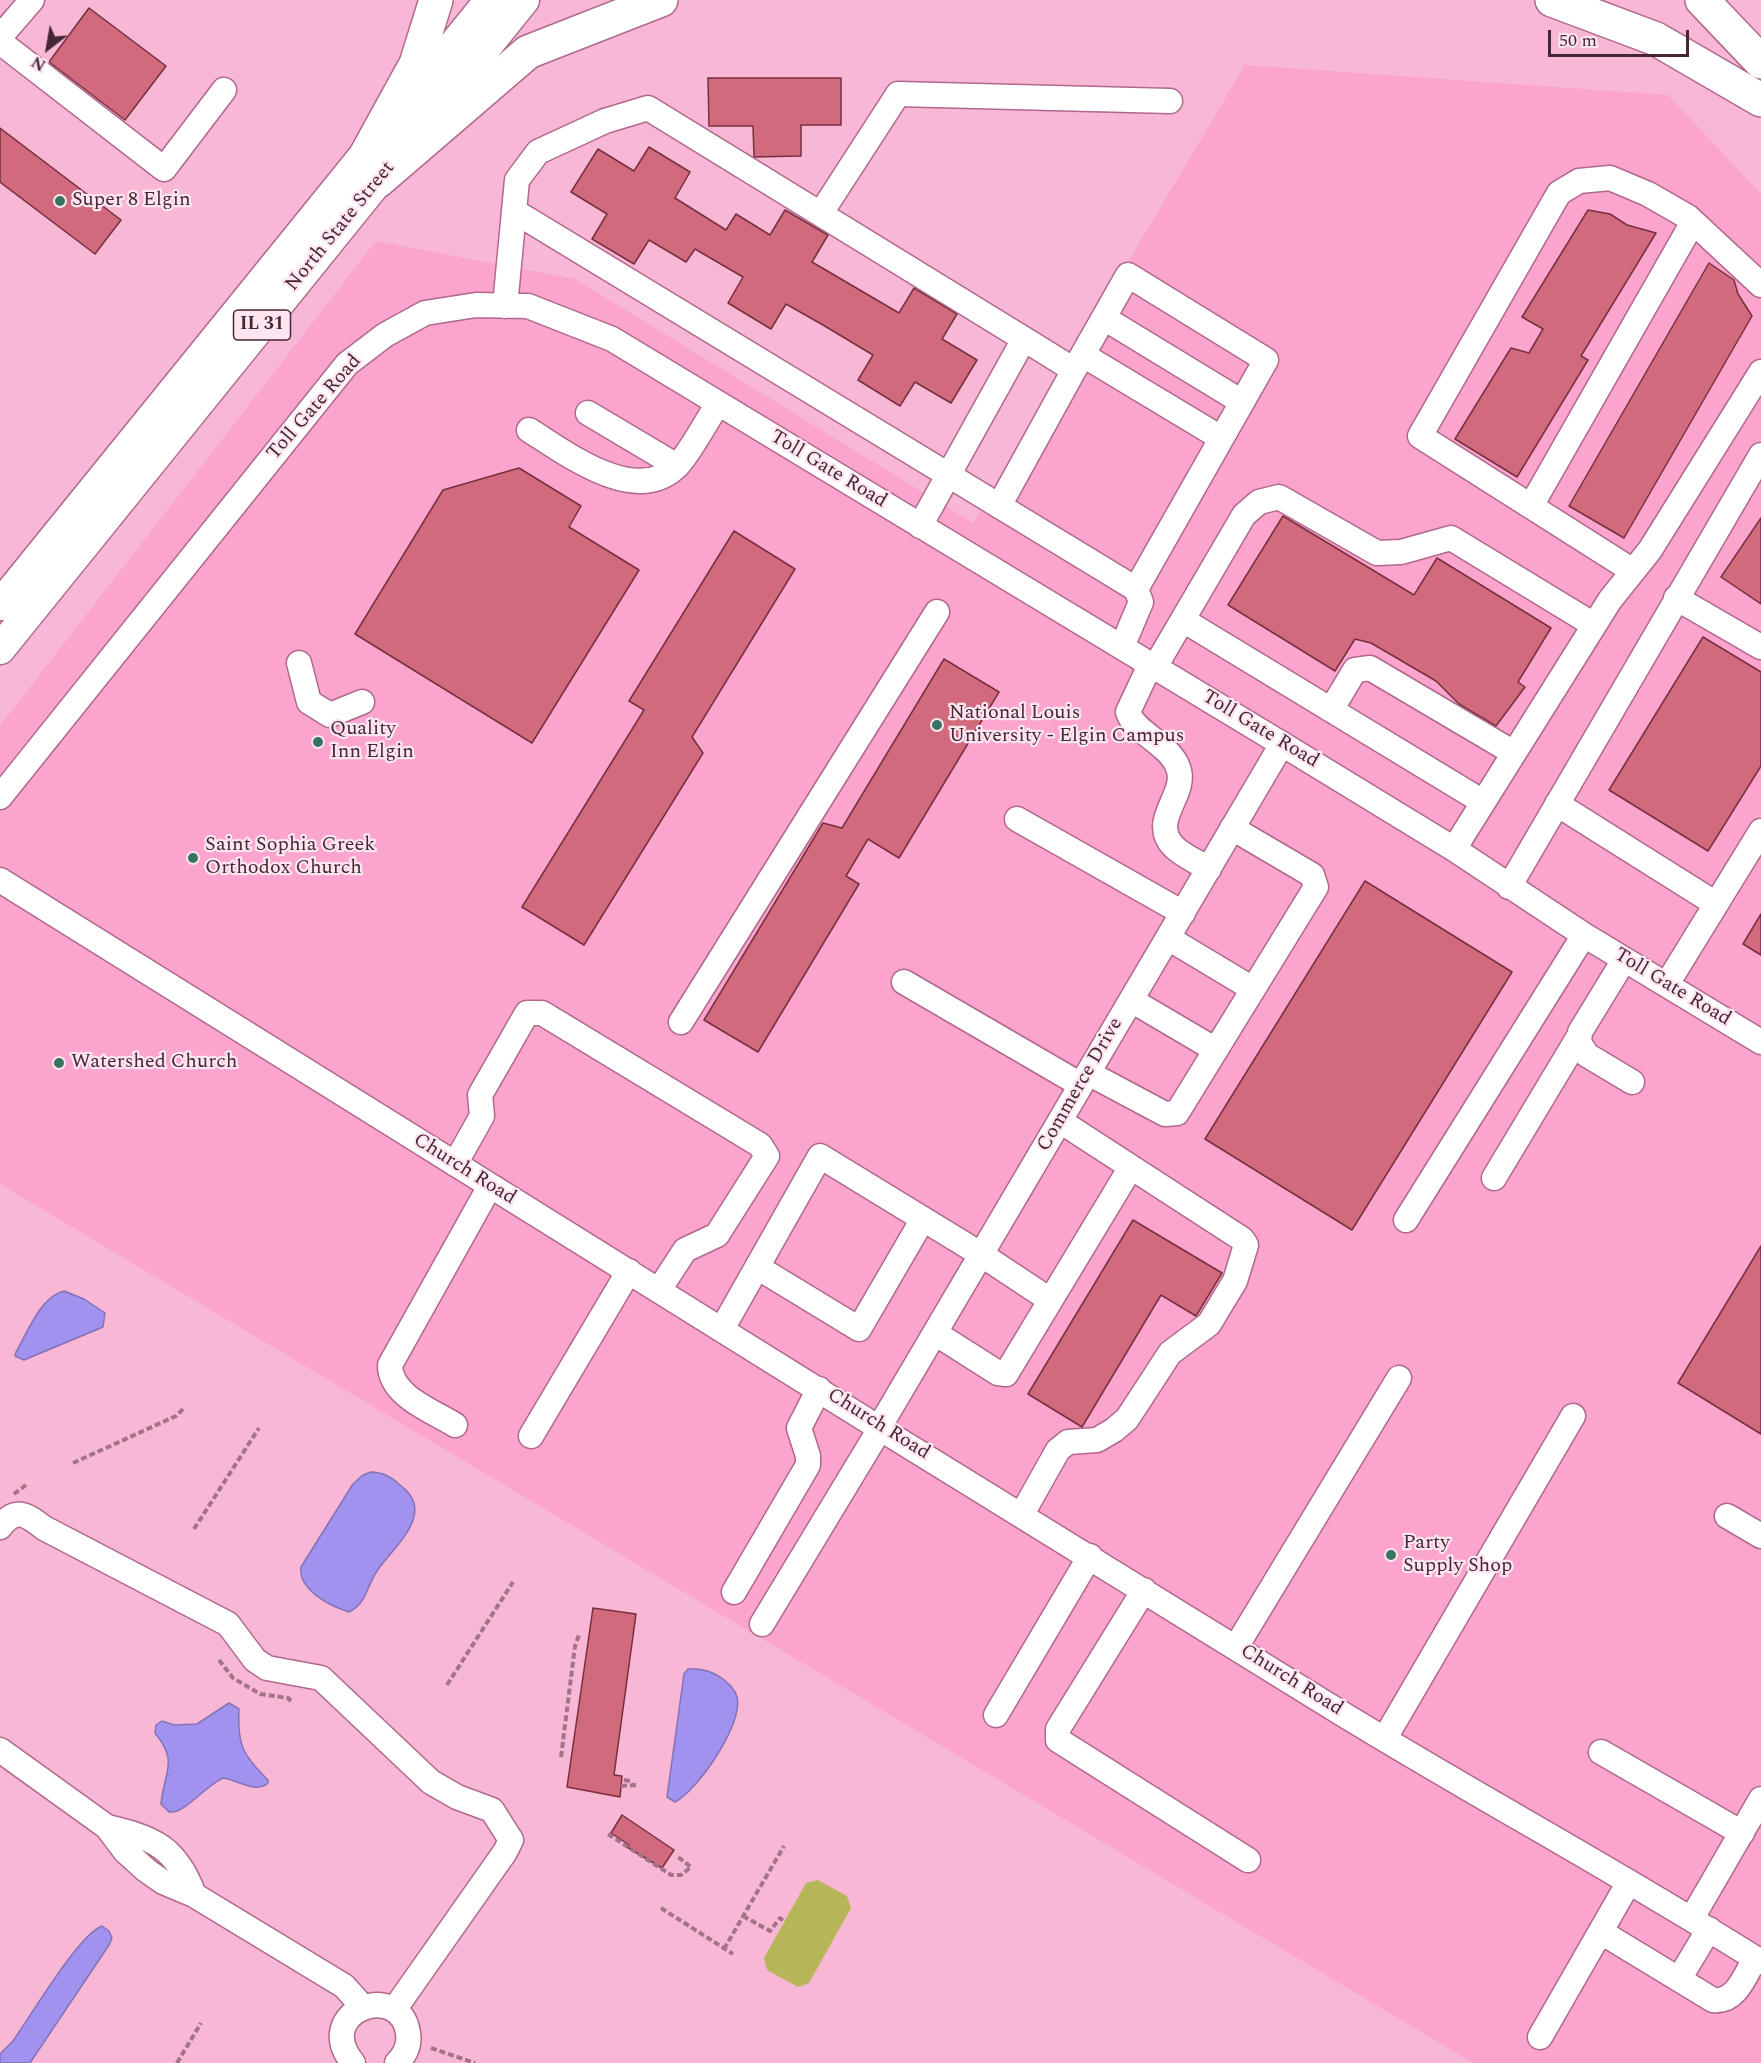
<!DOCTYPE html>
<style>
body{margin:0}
#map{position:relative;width:1761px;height:2063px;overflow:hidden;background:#f7b7d5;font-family:Spectral,serif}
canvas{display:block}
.north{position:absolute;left:18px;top:18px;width:60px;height:60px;-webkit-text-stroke:4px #fee5f0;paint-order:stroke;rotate:211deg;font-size:16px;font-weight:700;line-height:24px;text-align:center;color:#442635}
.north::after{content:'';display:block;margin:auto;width:21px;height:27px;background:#442635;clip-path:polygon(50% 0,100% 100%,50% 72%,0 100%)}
.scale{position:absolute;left:1548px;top:30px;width:141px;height:27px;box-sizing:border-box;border:3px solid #442635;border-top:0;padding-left:8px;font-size:18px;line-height:21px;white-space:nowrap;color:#442635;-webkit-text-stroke:4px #fee5f0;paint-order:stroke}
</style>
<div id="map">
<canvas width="1761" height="2063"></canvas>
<div class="north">N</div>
<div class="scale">50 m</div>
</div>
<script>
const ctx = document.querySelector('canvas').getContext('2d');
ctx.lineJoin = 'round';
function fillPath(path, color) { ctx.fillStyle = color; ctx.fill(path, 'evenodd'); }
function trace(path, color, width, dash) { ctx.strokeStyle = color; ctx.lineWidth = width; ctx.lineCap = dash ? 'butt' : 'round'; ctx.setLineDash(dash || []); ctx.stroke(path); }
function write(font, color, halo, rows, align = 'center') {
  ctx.font = font + ' Spectral,serif'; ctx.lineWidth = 4.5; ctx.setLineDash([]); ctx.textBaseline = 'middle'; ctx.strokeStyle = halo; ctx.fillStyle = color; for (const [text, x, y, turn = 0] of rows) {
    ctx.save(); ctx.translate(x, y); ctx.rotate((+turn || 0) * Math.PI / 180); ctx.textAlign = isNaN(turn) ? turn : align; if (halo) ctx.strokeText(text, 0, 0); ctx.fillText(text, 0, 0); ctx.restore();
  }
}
const built = new Path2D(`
 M1245,65L1668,95L1761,194V2063H1473L0,1184V726L376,241L575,279L973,523Z`);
const green = new Path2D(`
 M818,1880L847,1896L851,1908L809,1983L798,1987L767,1970L764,1958L806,1883Z`);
const water = new Path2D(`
 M64,1291L84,1299L105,1313L103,1327L24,1360L15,1356L16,1352C27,1333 41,1296 64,1291Z
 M371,1472C383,1472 391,1477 400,1485C438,1513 393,1547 377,1571C366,1587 367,1603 349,1612C330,1606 298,1590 301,1567L353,1484L363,1475Z
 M688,1669C701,1668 712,1671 723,1679C729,1684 735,1689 737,1697C744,1723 698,1790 675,1802L667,1797L684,1674Z
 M229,1703L239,1709C237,1746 243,1755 268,1780V1783C257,1794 237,1780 223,1778C206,1785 185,1814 169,1812L161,1804C164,1772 179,1762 155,1733L156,1725L162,1721L174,1725L197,1724Z
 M102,1926L109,1931L112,1938L109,1945L30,2063H0V2054L13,2041C30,2017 79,1934 102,1926Z`);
const building = new Path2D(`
 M89,8L166,66L125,120L49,62Z
 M708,78H841V125H801V156L754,157L753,126H709Z
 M0,128L121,220L95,254L0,182Z
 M649,147L690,172L675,198L726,230L736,214L770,235L785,210L828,235L812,262L899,313L914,288L957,314L942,339L977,360L951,403L915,382L900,406L858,380L873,355L823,325L786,304L771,329L728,303L743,277L695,249L686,262L649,240L634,264L592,239L607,214L571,192L598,149L634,171Z
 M1588,210L1610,214L1627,225L1656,233L1581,356L1588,360L1517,477L1455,439L1511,348L1529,353L1543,329L1522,317Z
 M1709,263L1734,280L1738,294L1752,316L1624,538L1569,506Z
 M519,468L581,506L569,527L639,570L532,743L355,634L443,490Z
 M1283,516L1414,595L1437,558L1551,628L1518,682L1525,687L1496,726L1459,704L1436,681L1371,643L1355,639L1335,671L1228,605Z
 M1761,518V604L1721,577Z
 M734,531L795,569L692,737L703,753L584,945L522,907L644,710L629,701Z
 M1703,637L1761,672V766L1708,851L1609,790Z
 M944,659L999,692L899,858L868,839L846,876L859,884L758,1052L704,1020L823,823L842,828Z
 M1365,881L1512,972L1352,1230L1205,1139Z
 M1761,914V955L1743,944Z
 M1133,1220L1222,1273L1196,1316L1161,1295L1082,1427L1028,1394Z
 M1761,1246V1434L1678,1383Z
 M593,1608L636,1614L614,1775L622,1776L620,1797L567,1787Z
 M622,1815L674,1850L662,1868L627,1847L629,1845L611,1833Z`);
const path = new Path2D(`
 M73,1463L176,1416L183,1409
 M14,1494L26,1485
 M194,1529L259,1428
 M219,1660L233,1678L260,1694L288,1698L291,1701
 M447,1685L513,1582
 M561,1757L575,1646L579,1635
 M624,1780L630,1781L633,1785
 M621,1786L636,1785
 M608,1834L671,1875H681L691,1867L678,1857
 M661,1908L733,1954
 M743,1916L770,1931L780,1918L784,1921
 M724,1949L784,1846
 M431,2048L475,2063
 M177,2063L201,2023`);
const minor = new Path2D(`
 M0,37L32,0
 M0,42L164,169L224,90
 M514,211L1136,589L1141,602L1122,647
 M821,213L898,94L1170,101
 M505,306L517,180L538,152L605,121L648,108L1024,339L920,526
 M1104,318L1242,402
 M1024,339L1074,370L1128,275L1266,360L1136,589
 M1083,355L1221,438
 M588,413L677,466
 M529,430C566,453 637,508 678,465C693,448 705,423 718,404
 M999,506L1074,370
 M1531,506L1693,222
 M1633,571L1420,436L1559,193L1579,181L1610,178L1648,194L1688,217L1761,285
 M1676,598L1761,647
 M1183,620L1483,802
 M299,663L309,702L330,715L362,702
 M1150,665L1128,712C1134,732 1167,743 1177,765C1191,794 1147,819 1174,847C1183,856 1198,862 1209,869
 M1155,667L1244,515L1259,502L1279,497L1377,553L1401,552L1451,538L1594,625
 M1331,710L1355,670L1370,668L1514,753
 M0,797L347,364L385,335L425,313L476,305L528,306L612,339L1282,744L1454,849L1584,935L1761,1042
 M1557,804L1716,904
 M1017,819L1183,913
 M1454,849L1610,600L1650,550L1761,372
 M0,880C445,1160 893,1437 1341,1713C1480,1798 1623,1875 1761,1962
 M1509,887L1761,455
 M1168,938L1253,989
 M1624,960L1580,1032L1579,1043L1587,1055L1632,1082
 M904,982L1081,1085
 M1667,984L1761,831
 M1131,1000L1216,1050
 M681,1022L937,612
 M1088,1073L1165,1114L1177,1113L1316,887L1312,875L1232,828
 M455,1164L482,1116L480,1095L527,1013H542L760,1145L767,1156L717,1235L685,1250L659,1290
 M1494,1178L1578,1038
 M1406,1220L1584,935
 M757,1267L859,1329L923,1219
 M722,1329L820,1156L982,1255L1050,1300
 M935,1333L998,1373L1006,1374L1131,1167
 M455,1425C433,1411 390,1396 390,1365L490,1186
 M880,1426L1282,744
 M531,1436L629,1271
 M1022,1514L1058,1450L1068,1442L1097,1440L1114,1430L1127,1419L1170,1353L1209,1324L1235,1281L1246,1245L1242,1239L1060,1121
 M1727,1516L1761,1536
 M0,1527C16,1507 26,1514 44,1528L228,1624L255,1660L267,1668L321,1678L431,1782L457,1797L492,1810L511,1840L505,1852L394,2010
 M1144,1590L1058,1729V1740L1248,1860
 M734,1592L808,1465V1456L799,1428L819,1389
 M762,1624L881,1427
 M1236,1647L1399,1378
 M996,1715L1090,1556
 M1385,1738L1573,1416
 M0,1750L107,1827L125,1851L146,1870L163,1882L194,1895L344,1986L363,2007
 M1601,1752L1742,1833
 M107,1827C154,1838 176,1847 194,1895
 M1692,1918L1761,1799
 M1601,1932L1713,2000C1736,2003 1745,1976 1755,1958
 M1679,1979L1709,1929
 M1540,2037L1629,1882
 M353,2063C311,2012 400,1979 408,2033C410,2045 405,2055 397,2063`);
const major = new Path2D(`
 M0,605L490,0
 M0,649L524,0`);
const highway = new Path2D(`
 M1552,0L1656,39L1761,100
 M1702,0L1761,62
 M366,155L416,64L436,0
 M378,181L528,52L661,0`);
const markers = [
 [60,201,6,"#377460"],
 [937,725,6,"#377460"],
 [318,742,6,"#377460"],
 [193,858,6,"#377460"],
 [59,1063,6,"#377460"],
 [1391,1555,6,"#377460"]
];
const shields = [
 [262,325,57]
];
const shieldNames = [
 ["IL 31",262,325]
];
const poiNames = [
 ["Super 8 Elgin",72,201],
 ["National Louis",949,714],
 ["University - Elgin Campus",949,737],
 ["Quality",330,730],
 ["Inn Elgin",330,753],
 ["Saint Sophia Greek",205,846],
 ["Orthodox Church",205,869],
 ["Watershed Church",71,1063],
 ["Party",1403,1544],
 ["Supply Shop",1403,1567]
];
const streetNames = [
 ["North State Street",341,227,-51],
 ["Toll Gate Road",315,408,-49],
 ["Toll Gate Road",828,470,31],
 ["Toll Gate Road",1260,730,31],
 ["Toll Gate Road",1672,988,31],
 ["Commerce Drive",1081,1085,-60],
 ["Church Road",464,1170,32],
 ["Church Road",878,1425,32],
 ["Church Road",1291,1681,32]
];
fillPath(built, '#faa4ce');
fillPath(green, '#b6b659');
fillPath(water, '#a092ee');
trace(water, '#8472b6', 1.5);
fillPath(building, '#d26a7e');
trace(building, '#772f3e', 1.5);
trace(minor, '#b0688c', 27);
trace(major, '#b0688c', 33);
trace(highway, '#b0688c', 36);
trace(path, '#a3738a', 4, [6, 3]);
trace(minor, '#fff', 24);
trace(major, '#fff', 30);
trace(highway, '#fff', 33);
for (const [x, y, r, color] of markers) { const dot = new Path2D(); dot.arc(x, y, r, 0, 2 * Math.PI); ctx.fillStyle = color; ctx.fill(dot); trace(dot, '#fee5f0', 2); }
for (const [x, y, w] of shields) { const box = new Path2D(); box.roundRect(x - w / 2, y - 15, w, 30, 4.5); ctx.fillStyle = '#fee5f0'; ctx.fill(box); trace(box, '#442635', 1.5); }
write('bold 18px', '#442635', null, shieldNames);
write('20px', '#442635', '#fee5f0', poiNames, 'left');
write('20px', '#442635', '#fee5f0', streetNames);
</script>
